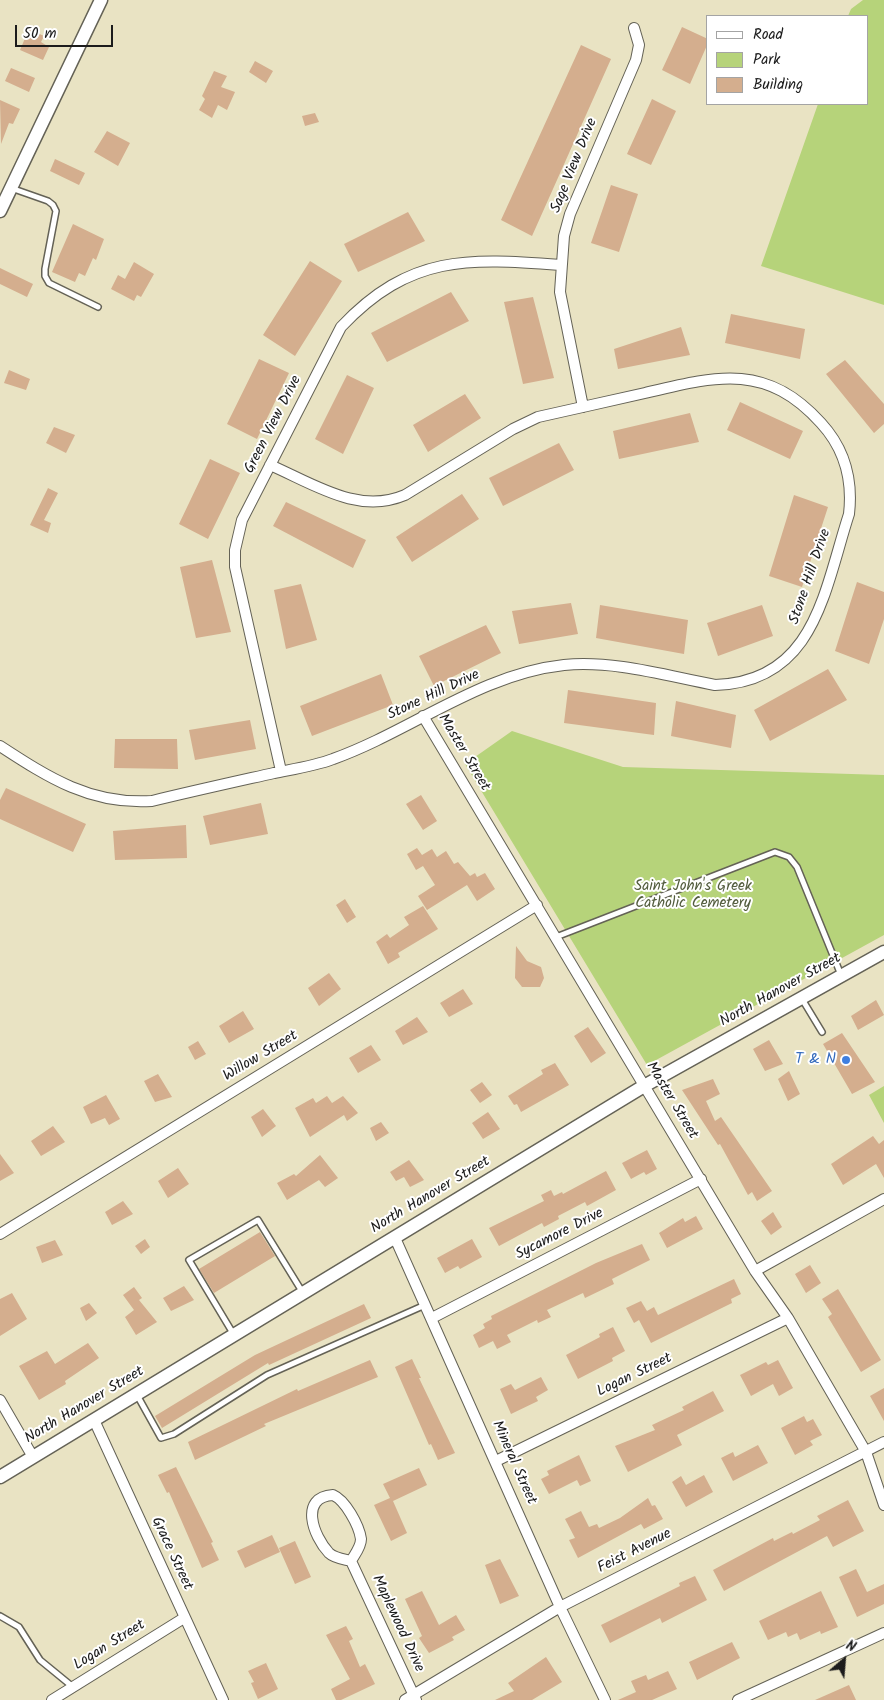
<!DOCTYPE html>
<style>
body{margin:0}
#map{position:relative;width:884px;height:1700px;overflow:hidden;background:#e9e3c3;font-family:Kalam,sans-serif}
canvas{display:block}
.legend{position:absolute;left:706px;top:15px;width:162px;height:90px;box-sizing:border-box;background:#fff;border:1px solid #a4a4a4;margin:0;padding:6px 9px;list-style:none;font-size:15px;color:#1c1c1c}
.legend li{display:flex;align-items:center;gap:10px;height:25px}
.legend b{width:25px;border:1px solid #a4a4a4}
.north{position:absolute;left:819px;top:1635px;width:50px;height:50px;-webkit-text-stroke:4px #fff;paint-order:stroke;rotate:27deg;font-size:14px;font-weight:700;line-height:20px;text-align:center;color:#1c1c1c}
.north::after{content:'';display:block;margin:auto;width:18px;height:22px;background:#1c1c1c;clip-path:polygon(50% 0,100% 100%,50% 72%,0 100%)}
.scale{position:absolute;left:15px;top:25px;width:98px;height:22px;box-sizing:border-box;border:2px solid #1c1c1c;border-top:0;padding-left:6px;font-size:15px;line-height:18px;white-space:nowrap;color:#1c1c1c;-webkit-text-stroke:4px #fff;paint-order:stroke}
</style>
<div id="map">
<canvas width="884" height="1700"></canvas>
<ul class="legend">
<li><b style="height:6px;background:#fff"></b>Road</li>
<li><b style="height:14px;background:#b6d37a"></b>Park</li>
<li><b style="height:14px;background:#d4ae8e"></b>Building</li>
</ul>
<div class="north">N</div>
<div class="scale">50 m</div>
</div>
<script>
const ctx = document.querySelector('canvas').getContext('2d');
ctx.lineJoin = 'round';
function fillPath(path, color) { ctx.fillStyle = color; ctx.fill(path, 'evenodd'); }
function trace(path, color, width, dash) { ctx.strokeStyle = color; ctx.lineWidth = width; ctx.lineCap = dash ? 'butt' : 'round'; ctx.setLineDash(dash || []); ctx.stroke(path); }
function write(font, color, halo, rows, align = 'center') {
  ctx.font = font + ' Kalam,sans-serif'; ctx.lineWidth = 4; ctx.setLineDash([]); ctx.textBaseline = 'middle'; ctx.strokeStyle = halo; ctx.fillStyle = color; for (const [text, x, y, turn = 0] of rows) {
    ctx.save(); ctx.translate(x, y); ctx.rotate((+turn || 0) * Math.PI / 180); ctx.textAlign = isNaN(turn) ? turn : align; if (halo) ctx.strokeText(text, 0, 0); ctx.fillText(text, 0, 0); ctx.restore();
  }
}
const green = new Path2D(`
 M863,0H884V305L761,266L818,104H868V16H848L851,9Z
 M512,731L623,767L884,775V935L647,1065L465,764Z
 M884,1086V1123L869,1095Z`);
const building = new Path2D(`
 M682,27L708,39V43L690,84L662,70Z
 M29,29L44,36L41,42L49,47L43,60L20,50Z
 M581,45L611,59L532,236L501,220Z
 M255,61L273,71L266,83L249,72Z
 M11,68L35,78L29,92L5,81Z
 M214,71L227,76L221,87L235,92L227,110L218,105L212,118L199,110L205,99L202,96Z
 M652,99L676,111L651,165L627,154Z
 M0,100L20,109L13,124L9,123L1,144Z
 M315,113L319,122L305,126L302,116Z
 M107,131L130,143L118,166L94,152Z
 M55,159L85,173L79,185L50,171Z
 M611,185L638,194L619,252L591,243Z
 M408,212L425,241L358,272L344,244Z
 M73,224L104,239L96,260L93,258L85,276L79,273L75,282L52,272Z
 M310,261L342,281L295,356L263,335Z
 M134,262L154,274L141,297L137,295L134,301L111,289L118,275L125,279Z
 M0,268L33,284L27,297L0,284Z
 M451,292L469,321L387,362L371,333Z
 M533,297L554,378L523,384L504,302Z
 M731,314L805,329L800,359L725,343Z
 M681,327L690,355L618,369L614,349Z
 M259,359L289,373L257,439L227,424Z
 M845,360L884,404V424L874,433L826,374Z
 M9,370L30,379L26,390L4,383Z
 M347,375L374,388L343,454L315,439Z
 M465,394L481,418L428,452L413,425Z
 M740,402L803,431L790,459L727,430Z
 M690,413L699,442L619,459L613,431Z
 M54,427L75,435L66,453L46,443Z
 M559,443L574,470L503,506L489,478Z
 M210,459L240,473L208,539L179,524Z
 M48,488L58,493L44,520L51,523L48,533L30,525Z
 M462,494L479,519L412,562L396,537Z
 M794,495L828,507L802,587L769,576Z
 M286,502L366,540L353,568L273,526Z
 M212,560L231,632L196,638L180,567Z
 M857,582L884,592V619L869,664L835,651Z
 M301,584L317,640L286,649L274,590Z
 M571,603L578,634L519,644L512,611Z
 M600,605L688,620L684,654L596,638Z
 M762,605L773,636L718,656L707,623Z
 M486,625L501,653L434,686L419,656Z
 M828,669L847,700L770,741L754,710Z
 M381,674L393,705L312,736L300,706Z
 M568,690L656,703L654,735L564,723Z
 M676,701L736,715L731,748L671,736Z
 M250,720L256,749L195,760L189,730Z
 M115,739H177L178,769L114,768Z
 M6,788L86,824L73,852L0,819V800Z
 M421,795L437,821L423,830L406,804Z
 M261,803L268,834L210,845L203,816Z
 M186,825L187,858L115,860L113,831Z
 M417,848L422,855L432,849L437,857L446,851L454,864L458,862L470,876L475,873L477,877L485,873L495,889L477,901L467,885L427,910L418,896L435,885L423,866L416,870L407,854Z
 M345,899L356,917L347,923L336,905Z
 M423,906L438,929L398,953L400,957L388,964L376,942L387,934L390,938L409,925L404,917Z
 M516,946L527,961L541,967L544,978L540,987H522L515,978Z
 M329,973L341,989L319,1006L308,988Z
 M463,989L473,1004L449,1017L440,1003Z
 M876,1000L884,1015L858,1030L851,1016Z
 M243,1011L254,1029L229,1043L219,1026Z
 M417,1017L428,1032L403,1045L395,1031Z
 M588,1027L606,1053L591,1063L574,1036Z
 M842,1033L875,1082L852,1094L823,1044Z
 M769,1040L783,1064L765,1071L753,1049Z
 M198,1041L206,1054L195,1060L188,1047Z
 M371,1045L381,1060L358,1073L349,1058Z
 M555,1063L569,1085L521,1112L517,1104L514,1105L508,1096L543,1074L541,1070Z
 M789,1071L800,1094L788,1101L778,1079Z
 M158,1074L172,1097L155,1102L144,1081Z
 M713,1079L720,1094L706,1101L715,1121L721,1117L772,1191L757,1201L752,1192L748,1195L720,1144L718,1145L682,1090Z
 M482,1082L492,1095L480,1103L470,1090Z
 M106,1095L120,1119L109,1125L105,1118L91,1124L83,1107Z
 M327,1096L332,1103L343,1096L358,1113L347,1121L344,1115L310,1137L295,1108L313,1098L316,1103Z
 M263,1109L276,1126L262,1137L251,1117Z
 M488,1112L500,1129L483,1139L472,1123Z
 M381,1122L389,1133L376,1141L370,1128Z
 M53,1126L65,1142L41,1156L31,1141Z
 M873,1136L879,1144L884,1140V1178L876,1164L843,1185L831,1164Z
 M647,1150L657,1169L646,1175L644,1172L631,1179L622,1163Z
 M0,1154L14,1173L0,1181Z
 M320,1155L338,1178L325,1187L319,1180L287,1200L277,1183L294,1174L296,1176Z
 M409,1160L424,1180L410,1187L404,1177L396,1181L390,1172Z
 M178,1168L189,1184L168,1198L158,1181Z
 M606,1171L616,1190L587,1206L585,1202L558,1216L559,1219L544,1227L542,1223L499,1246L489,1228L544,1201L541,1195L551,1190L554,1196L562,1192L563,1194Z
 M123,1201L133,1214L112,1225L105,1212Z
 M773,1212L782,1227L771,1235L761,1221Z
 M696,1216L703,1229L667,1248L659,1233L683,1218L685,1222Z
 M260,1232L275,1256L214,1293L199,1269Z
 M145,1239L150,1247L141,1254L135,1246Z
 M472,1239L482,1257L460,1269L458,1266L445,1273L437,1258Z
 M55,1240L63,1255L42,1263L36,1247Z
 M642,1244L650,1260L612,1279L614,1284L585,1298L583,1293L547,1310L551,1317L538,1323L537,1320L507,1335L511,1342L497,1349L493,1341L479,1348L473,1335L485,1328L483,1324L492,1319L491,1316L596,1263Z
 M810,1265L821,1283L806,1293L795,1274Z
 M734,1279L741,1294L731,1299L732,1303L651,1343L639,1320L634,1323L626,1308L641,1301L647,1311L654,1307L658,1315Z
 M184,1286L194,1300L171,1311L163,1298Z
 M134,1287L142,1298L139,1300L157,1322L136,1335L125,1317L134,1310L123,1295Z
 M838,1289L881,1360L861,1372L828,1317L832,1314L822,1299Z
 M12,1293L27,1319L0,1336V1299Z
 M89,1303L97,1313L86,1321L80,1308Z
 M364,1304L371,1318L269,1365L268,1363L162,1428L155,1416L255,1355Z
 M613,1327L625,1351L612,1358L613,1361L578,1379L566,1355L600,1337L599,1334Z
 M88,1343L99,1358L65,1381L66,1384L39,1400L19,1366L47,1351L55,1364Z
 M412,1359L421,1378H419L455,1453L438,1460L431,1444L429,1445L395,1367Z
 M370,1360L378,1377L264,1424L266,1426L195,1460L188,1442L297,1389L298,1391Z
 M778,1360L793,1388L779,1396L773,1384L751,1396L740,1375L766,1362L768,1365Z
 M541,1377L548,1390L536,1397L538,1401L511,1414L500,1389L511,1384L515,1390Z
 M884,1388V1421L870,1396Z
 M713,1391L724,1411L677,1435L682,1445L628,1472L615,1446L655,1430L652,1425L684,1410L682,1407Z
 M804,1416L807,1422L813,1419L822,1435L810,1441L813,1445L795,1455L781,1428Z
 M758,1445L768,1463L733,1481L721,1458L733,1452L735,1457Z
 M579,1455L591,1481L580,1486L577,1480L549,1494L541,1479L549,1475L547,1471Z
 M176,1467L213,1542L211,1543L219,1560L202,1568L169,1492L167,1493L158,1475Z
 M419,1468L427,1485L393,1501L407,1533L391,1541L374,1505L390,1498L383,1484Z
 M704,1475L713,1492L686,1507L672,1482L681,1476L686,1485Z
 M648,1498L652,1506L655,1505L663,1519L644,1529L641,1524L578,1558L569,1540L575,1538L565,1519L581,1511L589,1527L597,1524L599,1528L620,1518Z
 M848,1500L864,1531L833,1547L827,1536L724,1591L713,1570L773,1538L774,1541L792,1532L793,1534L820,1520L817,1516Z
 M272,1535L280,1552L245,1568L237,1551Z
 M295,1541L311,1577L295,1584L279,1548Z
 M500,1559L519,1596L500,1604L485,1565Z
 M856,1569L867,1592L884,1584V1604L857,1617L839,1577Z
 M695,1576L707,1600L662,1623L660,1618L610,1643L601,1625L680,1586L679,1583Z
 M422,1591L439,1625L456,1615L465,1630L452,1637L454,1640L429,1653L419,1638L422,1636L405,1599Z
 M821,1591L838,1627L821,1634L820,1631L800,1640L797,1633L788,1637L786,1632L768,1640L759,1621Z
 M346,1626L353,1639L349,1641L360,1667L365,1664L375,1684L341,1700H336L331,1689L350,1679L326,1635Z
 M732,1642L740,1658L697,1680L689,1662Z
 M546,1657L562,1682L532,1700H495L514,1691L508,1683Z
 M266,1663L278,1689L258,1699L251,1683L254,1682L248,1671Z
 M668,1671L677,1689L652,1700H618L636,1692L631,1681L646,1675L648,1680Z
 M849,1685L856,1700H815Z`);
const service = new Path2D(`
 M11,188L48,201L53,205L56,211L45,269V276L49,283L98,307
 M556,937L775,852L789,857L797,867L841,975
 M802,999L822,1032
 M234,1335L189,1260L258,1220L303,1293
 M137,1395L161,1438L174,1434L267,1375L425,1305
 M0,1616L19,1627L40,1660L73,1687`);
const minor = new Path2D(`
 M583,407L560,292L564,236L570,214L636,60L639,45L634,28
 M423,716L755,1271L788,1318L866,1452L884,1505
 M0,746C49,778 91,805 152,801C193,791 234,782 274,773C294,769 315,766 333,759C411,731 480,674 564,665C614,660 667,676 715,685C815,682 824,591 849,514C853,479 844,448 821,423C766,362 716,376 645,393C609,401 574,409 538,417L513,429L405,495C358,515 314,484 270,465
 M281,771L235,567V550L242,520L341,327C410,254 468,258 561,265
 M0,1234L537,905
 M395,1238L560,1607L605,1700
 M755,1271L884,1199
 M432,1318L701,1179
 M0,1400L33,1457
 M94,1420L223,1700
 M496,1461L788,1318
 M333,1495C345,1500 359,1525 361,1539C361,1547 355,1554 351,1561C343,1559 334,1558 329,1553C313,1536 299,1497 333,1495Z
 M351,1561L416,1700
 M52,1700L184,1618
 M405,1700L560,1607L884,1442
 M738,1700L884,1633`);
const tertiary = new Path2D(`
 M0,211L101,0
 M0,1477L644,1086L884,952`);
const markers = [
 [846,1060,5,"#3f7fe0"]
];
const streetNames = [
 ["Sage View Drive",575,166,-68],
 ["Green View Drive",274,425,-63],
 ["Stone Hill Drive",811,577,-71],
 ["Stone Hill Drive",434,696,-25],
 ["Master Street",463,753,59],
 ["North Hanover Street",781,991,-29],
 ["Willow Street",261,1057,-31],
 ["Master Street",671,1101,59],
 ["North Hanover Street",431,1196,-31],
 ["Sycamore Drive",560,1235,-27],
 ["Logan Street",635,1376,-26],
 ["North Hanover Street",85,1406,-31],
 ["Mineral Street",513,1463,66],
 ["Feist Avenue",635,1552,-27],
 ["Grace Street",171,1554,65],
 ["Maplewood Drive",397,1624,65],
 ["Logan Street",110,1646,-32]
];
const parkNames = [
 ["Saint John's Greek",693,887],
 ["Catholic Cemetery",693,904]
];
const shopNames = [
 ["T & N",836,1060]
];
fillPath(green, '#b6d37a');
fillPath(building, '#d4ae8e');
trace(service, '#646256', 8);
trace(minor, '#646256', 12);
trace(tertiary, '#646256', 15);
trace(service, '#fff', 5);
trace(minor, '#fff', 10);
trace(tertiary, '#fff', 12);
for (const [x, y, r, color] of markers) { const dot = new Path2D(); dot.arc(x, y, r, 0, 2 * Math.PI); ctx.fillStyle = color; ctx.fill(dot); trace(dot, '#fff', 2); }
write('15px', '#1c1c1c', '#fff', streetNames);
write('15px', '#525c3d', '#fff', parkNames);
write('15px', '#366cbe', '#fff', shopNames, 'right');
</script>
